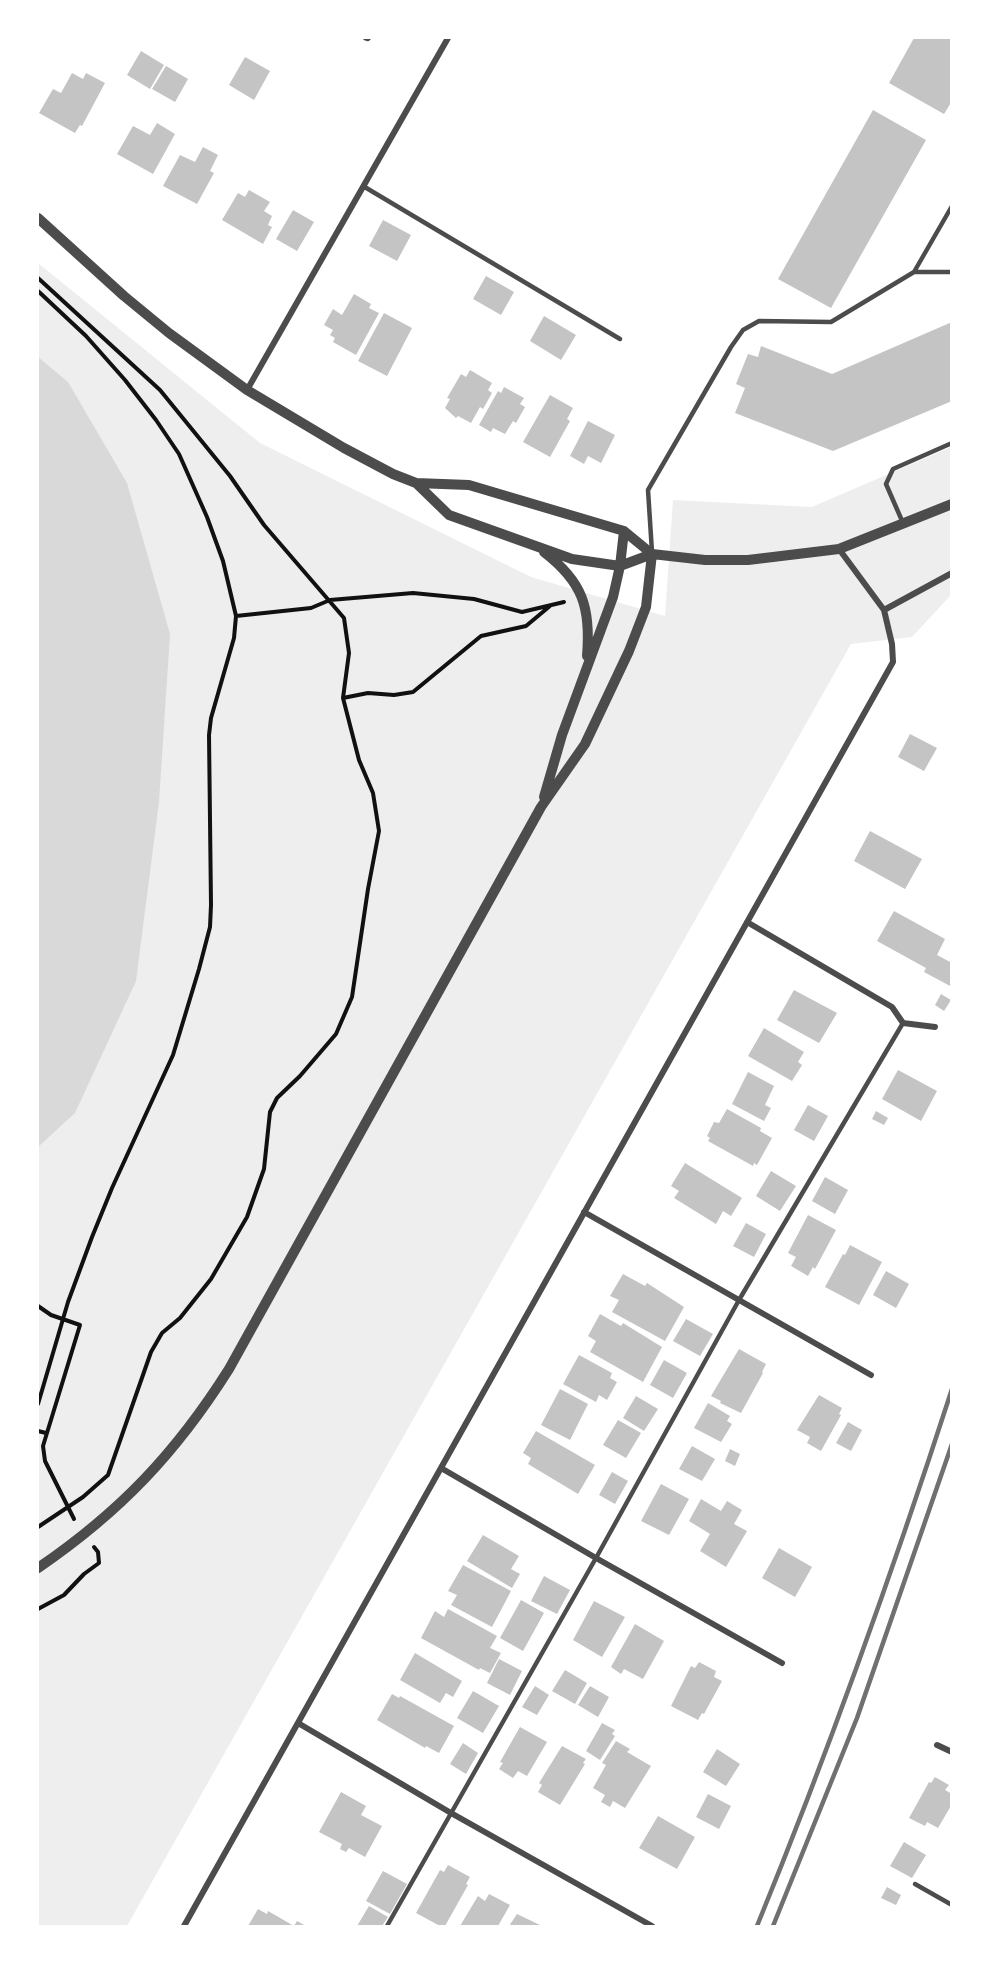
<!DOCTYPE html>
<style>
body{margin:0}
#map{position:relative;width:989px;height:1964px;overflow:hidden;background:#fff;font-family:Raleway,sans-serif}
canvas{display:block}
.frame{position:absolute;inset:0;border:39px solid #fff;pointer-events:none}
</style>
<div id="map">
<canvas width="989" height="1964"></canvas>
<div class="frame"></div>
</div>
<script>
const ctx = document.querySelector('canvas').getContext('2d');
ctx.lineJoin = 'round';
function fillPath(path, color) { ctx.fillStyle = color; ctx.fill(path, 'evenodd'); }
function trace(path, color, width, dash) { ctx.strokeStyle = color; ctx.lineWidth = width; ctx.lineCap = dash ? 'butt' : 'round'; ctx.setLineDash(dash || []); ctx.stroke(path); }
const green = new Path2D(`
 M38,263L260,443L531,577L665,616L673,500L812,507L951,447V595L912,637L851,644L127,1926H38Z`);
const water = new Path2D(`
 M38,357L68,382L127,483L170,634L159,802L136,981L75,1113L38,1147Z`);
const building = new Path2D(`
 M914,38H952V101L944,114L889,83Z
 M141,51L164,65L150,89L127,75Z
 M245,57L270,71L254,100L229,85Z
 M166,66L188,79L175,102L152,89Z
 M72,73L83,79L86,73L105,83L82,126L80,125L75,133L39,113L53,89L61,93Z
 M873,110L926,140L831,308L778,279Z
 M157,123L175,134L153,174L117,154L133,126L150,135Z
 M203,147L218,155L210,171L214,173L197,204L163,186L180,155L195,162Z
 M249,190L270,202L264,211L272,216L268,225L272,227L263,244L222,220L238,193L245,197Z
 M293,210L314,222L297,251L276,239Z
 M383,220L411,235L397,261L369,246Z
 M486,276L514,292L501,315L473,299Z
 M354,294L371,304L369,308L379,313L356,355L333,342L335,338L330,335L333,330L324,325L333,309L342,315Z
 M384,313L412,328L387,376L358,361Z
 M544,316L576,335L561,360L530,341Z
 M952,322V401L833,451L735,413L745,388L736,384L748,354L758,357L761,346L832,374Z
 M470,370L492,383L488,390L492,393L483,409L480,407L471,423L458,416L456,418L445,408L450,399L447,398L461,374L466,377Z
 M504,387L524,398L520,404L525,407L516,423L513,421L505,434L493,428L491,432L479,425L498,391L501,393Z
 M550,395L573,408L567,419L570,421L550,457L523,442Z
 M588,421L615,435L601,463L588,456L584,464L570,456Z
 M910,734L937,748L924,771L898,757Z
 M870,831L922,859L905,889L854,861Z
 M894,911L945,939L937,955L952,963V987L924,972L926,968L877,941Z
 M794,990L837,1013L819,1043L777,1020Z
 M941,994L951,1000L944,1011L935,1005Z
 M764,1028L804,1052L798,1062L802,1065L792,1081L748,1056Z
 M898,1070L937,1091L921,1121L882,1099Z
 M748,1072L774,1086L765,1105L771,1108L764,1121L732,1104Z
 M808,1105L828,1116L814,1141L794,1130Z
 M727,1109L761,1128L760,1131L772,1138L757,1165L754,1163L753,1166L708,1141L710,1138L707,1136L714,1122L719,1123Z
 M876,1111L888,1118L884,1125L872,1119Z
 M685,1163L742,1198L731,1216L723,1211L716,1224L674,1198L679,1191L671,1186Z
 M771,1171L796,1186L780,1211L756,1196Z
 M825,1177L848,1190L835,1214L812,1201Z
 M808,1215L836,1230L815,1269L813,1267L808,1276L791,1266L796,1257L788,1253Z
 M746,1223L766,1234L754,1257L733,1246Z
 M850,1245L882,1262L859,1305L825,1287L843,1254L845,1255Z
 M886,1271L909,1284L896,1308L873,1295Z
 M623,1274L645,1286L647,1283L684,1307L665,1341L612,1312L619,1300L610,1296Z
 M600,1314L621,1326L623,1323L662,1347L643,1382L590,1352L596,1341L588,1336Z
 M686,1319L713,1334L700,1356L673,1341Z
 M739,1349L766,1364L762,1372L763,1373L741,1413L720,1403L721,1401L711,1396Z
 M579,1355L612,1373L610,1378L617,1382L607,1400L599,1395L596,1402L563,1384Z
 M664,1360L687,1373L673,1398L650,1385Z
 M560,1389L588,1404L570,1440L541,1425Z
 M819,1395L842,1408L839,1414L841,1415L821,1451L807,1443L810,1437L797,1430Z
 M636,1396L658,1409L644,1431L623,1418Z
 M708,1403L730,1416L727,1421L732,1424L721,1442L694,1428Z
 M618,1420L641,1433L626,1458L603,1445Z
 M848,1422L862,1430L851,1451L836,1443Z
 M536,1431L595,1465L578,1494L528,1464L531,1458L523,1453Z
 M692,1446L715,1459L702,1481L679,1469Z
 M730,1449L740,1454L735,1466L725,1461Z
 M612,1472L628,1481L615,1504L599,1495Z
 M661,1484L689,1499L669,1535L641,1521Z
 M701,1499L721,1511L727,1501L742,1510L734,1524L747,1531L726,1567L700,1551L710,1534L689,1521Z
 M483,1535L519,1556L511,1569L520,1574L512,1588L467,1561Z
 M779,1548L812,1567L795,1597L762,1578Z
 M463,1565L511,1591L492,1627L451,1605L457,1595L448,1591Z
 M544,1576L570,1590L557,1614L531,1601Z
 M521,1600L544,1613L523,1651L500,1638Z
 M594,1601L625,1617L602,1657L573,1640Z
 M448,1609L497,1636L490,1648L501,1653L490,1673L480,1668L479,1670L421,1638L435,1611L444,1617Z
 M635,1624L664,1641L643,1679L624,1669L621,1674L611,1667Z
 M415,1653L462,1681L453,1697L446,1693L440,1703L400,1680Z
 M499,1659L522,1671L510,1695L487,1683Z
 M699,1662L716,1671L714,1677L722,1681L704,1714L702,1713L698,1720L671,1706L691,1666L695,1668Z
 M565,1670L587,1683L575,1704L552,1691Z
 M535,1686L549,1695L537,1715L522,1707Z
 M590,1686L609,1697L598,1717L578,1705Z
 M473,1691L499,1706L483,1733L457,1718Z
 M392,1694L399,1698L400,1696L454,1726L439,1753L426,1746L425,1748L377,1720Z
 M602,1723L615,1730L612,1734L615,1736L600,1760L586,1751Z
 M520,1727L547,1742L527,1776L518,1771L513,1778L499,1769L503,1763L500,1762Z
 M616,1741L630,1749L627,1752L651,1766L625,1808L613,1801L610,1807L601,1802L605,1795L593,1788L606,1765L602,1763Z
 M463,1743L478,1753L466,1774L450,1764Z
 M562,1746L586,1759L583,1763L585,1764L560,1805L538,1792L542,1785L539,1783Z
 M717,1749L740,1764L726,1786L703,1772Z
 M935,1777L949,1785L945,1790L952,1794V1804L938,1828L927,1822L925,1826L909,1818L929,1782L931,1783Z
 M341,1792L366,1806L361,1815L382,1826L365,1857L349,1848L346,1852L340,1849L342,1844L319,1832Z
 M708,1794L731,1806L719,1829L696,1817Z
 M658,1816L695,1837L677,1869L639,1848Z
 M904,1842L926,1855L912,1878L890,1866Z
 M448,1865L470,1877L466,1884L468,1885L445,1926H440L416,1913L440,1870L444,1872Z
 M383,1871L407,1884L390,1914L366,1901Z
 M887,1887L901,1895L896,1905L881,1898Z
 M489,1894L510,1905L498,1926H460L478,1896L485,1901Z
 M369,1906L388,1917L382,1926H357Z
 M258,1909L267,1914L268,1911L294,1926L297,1921L306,1926H248Z
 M517,1914L542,1926H509Z`);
const path = new Path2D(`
 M38,278L160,390L230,476L264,525L344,618L349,653L343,698L359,760L373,793L379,831L368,889L352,997L336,1034L300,1076L277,1098L270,1112L264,1169L247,1217L211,1279L180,1318L162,1333L151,1352L108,1475L83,1497L38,1527
 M38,291L86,336L125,380L156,420L179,454L207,517L223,561L236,616L234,638L211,718L209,735L211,905L210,927L199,969L173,1055L112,1188L92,1237L68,1302L38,1404
 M236,616L311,608L330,600L413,593L474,599L522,612L564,602
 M343,698L368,693L394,695L413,692L481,636L526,626L550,606
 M38,1306L51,1315L80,1325L43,1446L45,1461L74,1519
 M38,1431L46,1433
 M38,1609L64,1595L84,1574L99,1563L98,1552L94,1547`);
const service = new Path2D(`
 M365,38L368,39L369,38
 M363,186L620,339
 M952,206L914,272H952
 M903,523L886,484L893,469L952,443
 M652,552L648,490L731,347L743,330L759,321L831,322L914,272
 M915,1884L952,1905
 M387,1926L596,1558L739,1300L903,1023`);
const minor = new Path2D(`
 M247,390L448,38
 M884,610L952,573
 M747,922L892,1007L903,1023L935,1027
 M584,1212L871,1375
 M441,1468L596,1558L782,1663
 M298,1723L451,1813L652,1926
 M937,1745L952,1752
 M184,1926L893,662L892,644L884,610L839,549`);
const tertiary = new Path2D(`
 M38,218L124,296L169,333L247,390L344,448L393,474L416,483L469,485L624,531L652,554
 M416,483L449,515L572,559L620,566L652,554L705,560H748L839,549L952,504
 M544,552C583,582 591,608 587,656
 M544,797L562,735L613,597L620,566L624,531
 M38,1568C120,1512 176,1453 229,1369L541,807L585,744L629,651L646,607L652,554`);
const rail = new Path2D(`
 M757,1926C829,1750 893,1571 952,1389
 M773,1926L857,1718L952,1444`);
fillPath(green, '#eee');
fillPath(water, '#d9d9d9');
fillPath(building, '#c4c4c4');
trace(path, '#111', 4);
trace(service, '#4c4c4c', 4.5);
trace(minor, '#4c4c4c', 6);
trace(tertiary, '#4c4c4c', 10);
trace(rail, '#707070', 4.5);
</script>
